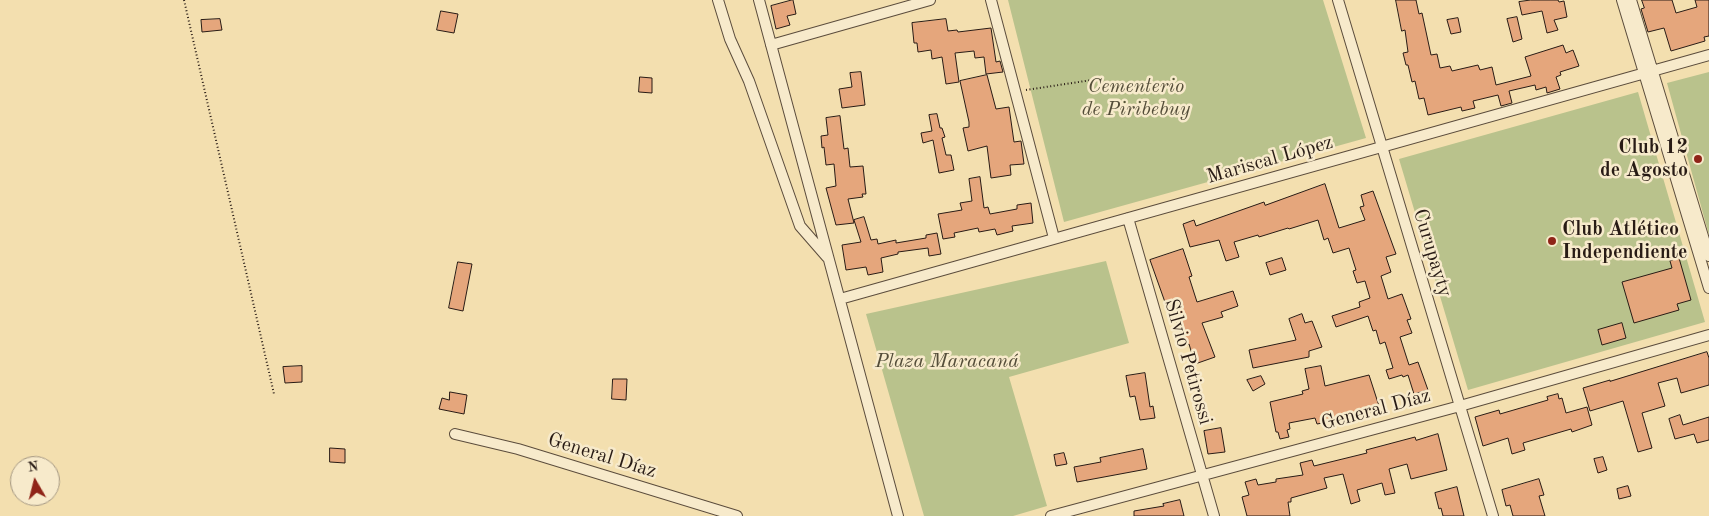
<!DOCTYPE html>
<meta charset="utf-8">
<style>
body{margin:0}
#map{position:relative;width:1709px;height:516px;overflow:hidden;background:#f3dfaf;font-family:"Old Standard TT",serif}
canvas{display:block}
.north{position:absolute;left:10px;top:456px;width:50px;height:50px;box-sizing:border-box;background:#f7eacb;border:1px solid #a49782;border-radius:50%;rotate:352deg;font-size:14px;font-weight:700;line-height:20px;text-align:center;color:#281b15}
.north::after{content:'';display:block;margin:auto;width:18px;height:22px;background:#8f2418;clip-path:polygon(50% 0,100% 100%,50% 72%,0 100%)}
</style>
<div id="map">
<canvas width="1709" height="516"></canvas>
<div class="north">N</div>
</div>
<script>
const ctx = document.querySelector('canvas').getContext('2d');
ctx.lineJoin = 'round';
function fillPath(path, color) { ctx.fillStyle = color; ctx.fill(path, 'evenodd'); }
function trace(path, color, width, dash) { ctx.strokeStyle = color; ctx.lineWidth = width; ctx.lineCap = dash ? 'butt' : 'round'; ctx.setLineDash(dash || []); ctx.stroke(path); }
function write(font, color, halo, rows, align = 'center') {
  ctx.font = font + ' "Old Standard TT",serif'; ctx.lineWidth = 5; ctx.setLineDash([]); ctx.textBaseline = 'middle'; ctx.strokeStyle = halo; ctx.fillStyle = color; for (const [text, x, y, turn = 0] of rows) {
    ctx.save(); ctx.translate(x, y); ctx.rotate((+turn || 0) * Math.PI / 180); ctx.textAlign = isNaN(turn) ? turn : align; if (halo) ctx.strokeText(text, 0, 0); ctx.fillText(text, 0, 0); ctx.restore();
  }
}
const green = new Path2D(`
 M1008,0H1323L1366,138L1064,222Z
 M1709,72V235L1667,83Z
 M1638,92L1705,322L1468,390L1399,159Z
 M1106,261L1129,343L1009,377L1047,506L1013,516H924L866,314Z`);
const building = new Path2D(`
 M793,0L796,14L787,16L790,25L776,29L771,6Z
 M1396,0H1416L1419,14L1422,13L1431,55L1437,54L1440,68L1450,66L1452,71L1478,65L1480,70L1492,67L1496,85L1531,76L1525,57L1563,45L1566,53L1573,50L1579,66L1560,72L1561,75L1556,77L1560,89L1547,93L1546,87L1536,90L1535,85L1509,91L1512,103L1501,106L1498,95L1473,101L1475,108L1462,111L1461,107L1428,115L1424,98L1419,99L1415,81L1412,82L1408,65H1406L1403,53L1408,52L1405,30L1402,31Z
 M1531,0H1558L1559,2L1564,1L1567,17L1554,20L1558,30L1547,33L1542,11L1522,15L1519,2Z
 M1642,0H1672L1676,13L1697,7L1695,0H1709V36L1704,37L1705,41L1671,51L1664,28L1648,32L1641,9L1644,8Z
 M441,11L458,14L454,33L437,30Z
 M1517,17L1522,39L1513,42L1507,19Z
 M1458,18L1461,32L1451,34L1447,20Z
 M220,19L222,30L202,32L201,20Z
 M946,19L948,31L957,30L958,32L991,28L996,62L1000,61L1003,72L986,74L984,57L975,58L974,51L955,53L959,82L946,84L942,57L932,59L931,50L918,52L917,43H914L912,23Z
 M861,72L865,105L842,108L839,89L852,87L850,73Z
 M987,75L996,109L1009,107L1014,142L1021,141L1024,164L1010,165L1011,175L991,178L987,146L968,151L963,128L969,127V122L960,81Z
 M640,77L652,78V93L639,92Z
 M937,114L940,128H942L945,137L942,138L946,155H951L954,170L939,173L933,140L923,143L921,133L932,131L929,115Z
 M840,116L844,149L848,148L850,167L863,166L866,194H862L863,197L848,199L854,223L836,225L826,188L836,186L834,164L826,165L824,147L822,148L821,136L828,135L826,118Z
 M980,177L984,208L988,207L990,214L1017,209V205L1031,203L1033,223L1012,226L1013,231L997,235L995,229L979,232L978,228L954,233L955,237L943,239L938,214L962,210L960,203L972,201L969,179Z
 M1325,184L1339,228L1365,220L1360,207L1364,206L1361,195L1373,191L1396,254L1386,257L1391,272L1381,276L1388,299L1402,294L1411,319L1407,320L1412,333L1400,337L1409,365L1418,362L1428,390L1414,394L1408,375L1403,377L1402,375L1389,379L1386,370L1393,368L1385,342L1380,344L1376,330L1373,331L1368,316L1336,327L1332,316L1360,307L1359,302L1370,298L1365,281L1357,283L1353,271L1356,270L1349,248L1333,253L1328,238L1324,240L1318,220L1289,229L1288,228L1259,237L1258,235L1234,242L1239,257L1226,261L1219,240L1190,247L1183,224L1194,220L1196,226L1264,202L1265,205Z
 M864,217L871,240L877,239L878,244L896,240V243L926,238V235L937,233L941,254L929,256L928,248L898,252V254L881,258L883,272L868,275L866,267L846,270L842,245L861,242L854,220Z
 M1183,249L1192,276L1189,277L1197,302L1233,291L1238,306L1221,312L1223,317L1202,323L1215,357L1195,364L1189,344L1185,346L1170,304L1166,305L1150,260Z
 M1282,258L1286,270L1270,275L1266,263Z
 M1679,258L1691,300L1677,304L1679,310L1634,323L1622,282L1672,268L1670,261Z
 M458,262L472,264L463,311L449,308Z
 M1302,314L1305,323L1312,321L1322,347L1309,351V357L1253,368L1249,350L1296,340L1289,319Z
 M1622,323L1626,338L1602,345L1598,330Z
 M1707,352L1709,358V385L1681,393L1677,378L1658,383L1665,406L1642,413L1652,448L1638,452L1623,401L1590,411L1583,388L1610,380V381Z
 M302,366V382L285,383L283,367Z
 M1321,366L1325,386L1369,375L1380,409L1360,416L1361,417L1345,420L1344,419L1317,424L1315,418L1289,423L1290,429L1287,430L1289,437L1280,439L1278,432H1276L1270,402L1303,394L1302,391L1309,389L1305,369Z
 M1145,373L1150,407L1153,406L1155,418L1140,420L1135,396L1130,397L1126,376Z
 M1261,376L1265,384L1253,391L1247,380Z
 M613,379H627L626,400L612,399Z
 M450,392L467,395L464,414L439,409L442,398L449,400Z
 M1558,394L1559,399L1562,398L1566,413L1587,407L1592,425L1572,432L1571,429L1523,443L1525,450L1512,454L1508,438L1483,446L1475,417L1499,410L1500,414L1548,400L1547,397Z
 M1680,415L1683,425L1709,417V440L1697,443L1694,434L1675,439L1669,419Z
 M1221,428L1225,452L1208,454L1204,431Z
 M1438,434L1447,470L1411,479L1407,464L1389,469L1395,493L1385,495L1382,483L1357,490L1360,501L1351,504L1343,474L1324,478L1327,488L1291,498V502H1288L1290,516H1247L1242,497L1249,495L1245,482L1256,479L1258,485L1276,482V479L1303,475L1300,463L1312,460L1314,466L1367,453L1366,450L1415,437L1416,440Z
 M330,448L345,449V463L330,462Z
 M1143,449L1147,469L1077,482L1074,467L1101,462L1100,458Z
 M1064,453L1067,464L1056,466L1054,455Z
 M1603,457L1607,470L1598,473L1594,459Z
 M1539,479L1544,495L1539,496L1545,516H1513L1510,505L1506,506L1502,490Z
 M1628,486L1631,496L1619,499L1617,489Z
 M1457,487L1464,516H1443L1441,508L1439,509L1435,493Z
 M1180,500L1184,516H1134V511L1164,506L1163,504Z`);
const path = new Path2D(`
 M184,0L274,394
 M1026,90L1105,78`);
const minor = new Path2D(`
 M718,0L730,39L749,81L800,226L827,257
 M759,0L898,516
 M991,0L1054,238
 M1338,0L1493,516
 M1622,0L1709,288
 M1631,0L1709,256
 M771,45L930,0
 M1128,218L1214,516
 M840,299L1709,55
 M455,434L518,449L737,516
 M1051,516L1460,406L1709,335`);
const markers = [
 [1698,159,5,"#8f2418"],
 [1552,241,5,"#8f2418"]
];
const parkNames = [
 ["Cementerio",1136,87],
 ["de Piribebuy",1136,110],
 ["Plaza Maracaná",947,362]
];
const poiNames = [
 ["Club 12",1688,148],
 ["de Agosto",1688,171],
 ["Club Atlético",1562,230,"left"],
 ["Independiente",1562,253,"left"]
];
const streetNames = [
 ["Mariscal López",1270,160,-16],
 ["Curupayty",1432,253,73],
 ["Silvio Petirossi",1188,362,74],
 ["General Díaz",1376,410,-15],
 ["General Díaz",602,456,17]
];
fillPath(green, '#b9c28c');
fillPath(building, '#e5a67c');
trace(building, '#281b15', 1);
trace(minor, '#5b4c3c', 12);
trace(path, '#281b15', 2, [1, 2.5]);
trace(minor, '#f7eacb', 10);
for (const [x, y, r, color] of markers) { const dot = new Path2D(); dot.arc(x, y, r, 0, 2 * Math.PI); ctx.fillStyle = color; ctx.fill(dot); trace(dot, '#f7eacb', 2); }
write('italic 20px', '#544d39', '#f7eacb', parkNames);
write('bold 20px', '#281b15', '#f7eacb', poiNames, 'right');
write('20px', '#281b15', '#f7eacb', streetNames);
</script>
